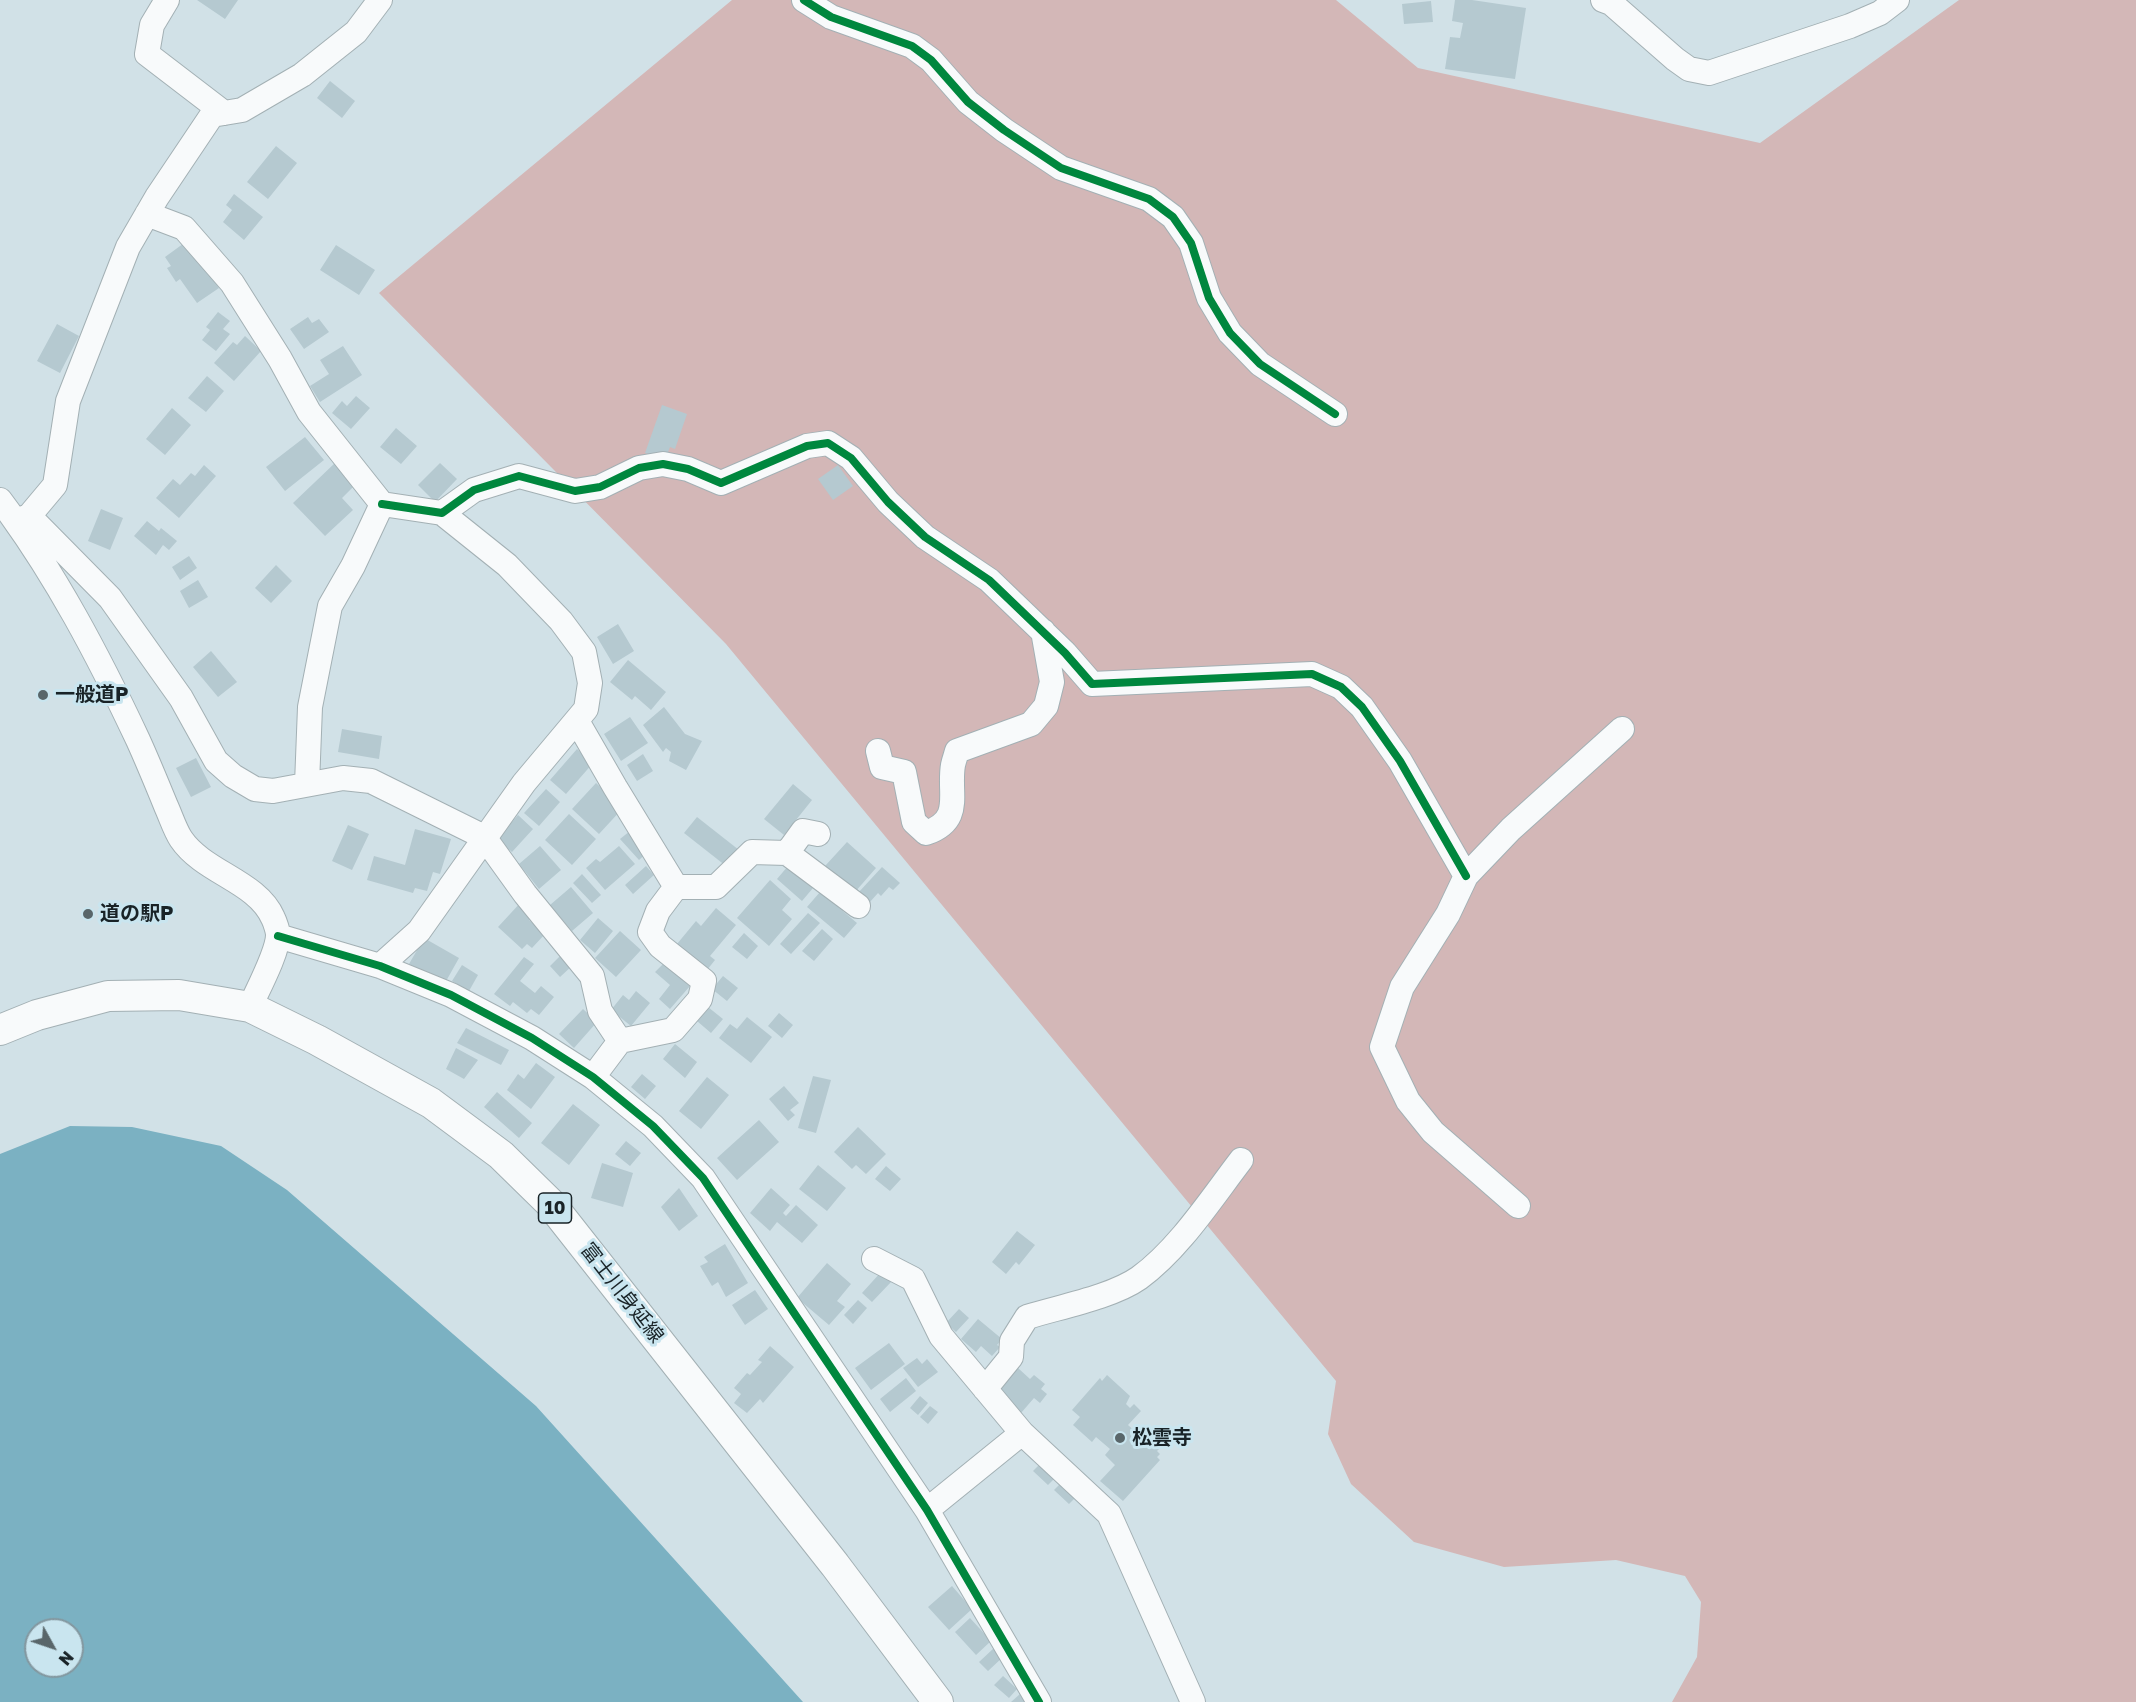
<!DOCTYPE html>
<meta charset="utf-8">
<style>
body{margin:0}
#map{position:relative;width:2136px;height:1702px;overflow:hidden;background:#d1e1e7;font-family:"Golos Text",sans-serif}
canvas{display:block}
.north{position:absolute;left:24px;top:1618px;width:60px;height:60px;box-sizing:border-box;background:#c9e5ef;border:2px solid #83979f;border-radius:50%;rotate:130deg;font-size:16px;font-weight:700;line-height:24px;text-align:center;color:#192327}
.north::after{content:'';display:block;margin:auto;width:21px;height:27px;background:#59666a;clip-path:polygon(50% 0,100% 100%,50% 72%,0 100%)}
</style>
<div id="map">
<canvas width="2136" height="1702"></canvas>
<div class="north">N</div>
</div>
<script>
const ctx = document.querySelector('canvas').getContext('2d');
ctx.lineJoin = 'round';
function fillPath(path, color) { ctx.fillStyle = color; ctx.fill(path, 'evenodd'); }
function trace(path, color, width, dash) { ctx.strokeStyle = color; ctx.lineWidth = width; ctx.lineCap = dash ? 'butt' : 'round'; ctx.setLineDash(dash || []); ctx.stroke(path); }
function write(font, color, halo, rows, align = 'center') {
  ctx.font = font + ' "Golos Text","Noto Sans JP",sans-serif'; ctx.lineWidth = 6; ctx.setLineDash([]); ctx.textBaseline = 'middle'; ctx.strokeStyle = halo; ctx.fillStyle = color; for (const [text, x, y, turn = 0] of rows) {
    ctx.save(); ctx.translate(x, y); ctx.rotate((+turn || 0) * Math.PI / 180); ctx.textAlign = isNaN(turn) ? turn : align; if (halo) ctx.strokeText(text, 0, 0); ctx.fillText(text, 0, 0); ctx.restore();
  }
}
const forest = new Path2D(`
 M732,0H1336L1418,68L1760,143L1959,0H2136V1702H1672L1697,1657L1701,1602L1685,1576L1616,1560L1504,1567L1414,1542L1351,1484L1328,1434L1336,1381L726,644L379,293Z`);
const water = new Path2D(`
 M70,1126L132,1127L221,1146L287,1190L536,1406L803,1702H0V1154ZM36,1630H72V1666H36Z`);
const building = new Path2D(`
 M197,0H238L225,19Z
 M1455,0H1472L1526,8L1515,79L1445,69L1450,37L1460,38L1463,23L1452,21Z
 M1431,1L1433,22L1404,24L1402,4Z
 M330,81L355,101L342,118L317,98Z
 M276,146L297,163L268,199L247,182Z
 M234,194L263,217L244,240L223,222L232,210L226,205Z
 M187,241L219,288L197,303L180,279L176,282L167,268L171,266L165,257Z
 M336,245L375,270L359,295L320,270Z
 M218,312L230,321L223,329L230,334L216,351L202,340L210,330L206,327Z
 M308,317L312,323L319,319L329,332L304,349L290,329Z
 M57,324L79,336L60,373L37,361Z
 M245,336L261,351L234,381L214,363L233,342L237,345Z
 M343,346L362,375L320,402L310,386L329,374L320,360Z
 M207,376L224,391L206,412L188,398Z
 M356,396L370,408L351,429L332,413L342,401L347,406Z
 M662,405L687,414L675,449L670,447L665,460L645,453Z
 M172,408L191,425L165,455L146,439Z
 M396,428L417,446L401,464L380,447Z
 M305,437L324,460L285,491L266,467Z
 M336,462L356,484L342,498L353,510L325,536L293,503Z
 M440,463L457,479L435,502L418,485Z
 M204,465L216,476L179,518L156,498L173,479L180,485L191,473L195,476Z
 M838,465L853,486L833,500L818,479Z
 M101,509L123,518L110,550L88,541Z
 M147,521L159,531L161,528L177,541L169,550L163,545L156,555L134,536Z
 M189,556L197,568L180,580L172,567Z
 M276,565L292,581L271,603L255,588Z
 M198,580L208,597L189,608L180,591Z
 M618,624L634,651L613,664L597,637Z
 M211,651L237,682L218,697L193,667Z
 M628,660L666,692L651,710L635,696L632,700L610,682Z
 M664,707L685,734L702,741L686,770L669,761L671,752L666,748L663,752L643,725Z
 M630,717L648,743L621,761L604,734Z
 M342,729L382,736L379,759L338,752Z
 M577,749L593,763L566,794L550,780Z
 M643,754L653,771L637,781L627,765Z
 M196,758L211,787L191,797L176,768Z
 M596,783L623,808L599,834L572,809Z
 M793,784L812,800L784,835L764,819Z
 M546,789L560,802L539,826L524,813Z
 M569,814L596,839L572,865L545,840Z
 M518,815L533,829L512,852L497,839Z
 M697,817L739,850L726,866L684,833Z
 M348,825L369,834L352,870L332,861Z
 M415,829L451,839L440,874L433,872L427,891L415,888L413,893L367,880L374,856L405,865Z
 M630,831L648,852L639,860L620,839Z
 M847,842L876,868L855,892L825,866Z
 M540,846L561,870L539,889L519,864Z
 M619,846L635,864L605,890L586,868L596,859L600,862Z
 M646,866L654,875L633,894L625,885Z
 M788,866L813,888L802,901L777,879Z
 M882,867L900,883L893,890L889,887L881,896L878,893L869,903L858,893Z
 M582,874L601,895L592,903L573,883Z
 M770,880L791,899L782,910L792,919L769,946L737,918Z
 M571,887L593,913L572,931L550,905Z
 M820,892L857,923L844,938L807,907Z
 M522,901L535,913L529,920L545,934L532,948L527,944L522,949L498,927Z
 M716,908L736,925L710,956L715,960L707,970L677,944L696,921L701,926Z
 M808,913L820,923L791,954L780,944Z
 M598,918L613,931L595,953L580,940Z
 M822,929L833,939L814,961L802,951Z
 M620,931L641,950L616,977L595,958Z
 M744,933L758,946L747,959L732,947Z
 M424,938L459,958L445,983L409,964Z
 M562,954L573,965L560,977L550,966Z
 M524,957L534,964L520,981L535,993L541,986L554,997L539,1015L531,1009L527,1013L513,1002L510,1006L494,994Z
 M664,963L690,986L670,1009L659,999L670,985L655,972Z
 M462,965L478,975L469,991L452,981Z
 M723,976L738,988L727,1001L712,989Z
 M636,991L650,1003L631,1026L611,1010L623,995L629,1000Z
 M708,1007L723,1019L711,1033L697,1021Z
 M583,1009L597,1022L574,1048L559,1034Z
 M779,1013L793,1025L782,1038L768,1026Z
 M747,1017L772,1037L751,1063L719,1038L730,1024L737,1029Z
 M466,1028L509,1050L501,1065L457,1043Z
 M675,1044L697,1062L685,1078L663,1059Z
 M456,1048L478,1060L464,1079L446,1069Z
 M536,1063L555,1077L531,1109L507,1090L518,1074L524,1079Z
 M642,1074L656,1086L645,1099L631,1087Z
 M813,1076L831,1080L816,1133L798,1128Z
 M707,1077L729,1095L701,1129L679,1111Z
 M784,1086L799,1103L790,1110L795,1115L788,1121L769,1099Z
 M497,1092L532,1123L519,1138L484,1107Z
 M573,1104L600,1125L569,1165L541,1143Z
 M759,1120L779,1142L737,1180L717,1158Z
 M858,1127L886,1154L866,1174L856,1165L852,1169L834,1152Z
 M626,1141L641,1153L630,1166L615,1154Z
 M602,1163L633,1173L623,1207L591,1198Z
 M818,1165L846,1188L827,1211L799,1189Z
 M886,1166L901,1179L890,1191L875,1179Z
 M679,1188L698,1216L679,1231L661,1207Z
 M771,1188L790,1205L783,1213L786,1216L796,1205L818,1225L802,1243L777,1222L770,1231L750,1213Z
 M1017,1231L1035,1245L1019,1265L1016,1262L1006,1274L992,1262Z
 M725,1244L748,1283L726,1297L718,1282L712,1286L700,1266L708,1262L704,1257Z
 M827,1263L851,1284L837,1301L845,1307L829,1325L797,1298Z
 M881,1272L892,1281L872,1302L862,1293Z
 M755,1290L768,1309L745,1325L732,1305Z
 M858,1300L867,1308L853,1324L844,1315Z
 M959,1309L969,1318L956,1332L946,1323Z
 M978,1319L1002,1339L997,1345L1000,1347L992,1356L981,1346L976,1352L961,1339Z
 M889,1343L905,1364L871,1390L855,1368Z
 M770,1346L794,1367L763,1403L760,1399L747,1413L734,1403L741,1394L734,1388L747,1373L750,1375L762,1362L758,1360Z
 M917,1358L922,1364L927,1359L938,1372L918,1387L903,1368Z
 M1018,1368L1030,1379L1034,1375L1045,1384L1041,1389L1047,1394L1040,1403L1034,1398L1021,1413L997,1392Z
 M1107,1375L1130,1396L1126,1404L1130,1408L1134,1404L1141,1411L1128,1425L1148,1443L1152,1439L1161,1447L1157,1451L1160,1454L1157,1457L1160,1460L1123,1501L1100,1481L1115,1465L1105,1455L1110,1449L1096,1437L1092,1442L1073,1425L1080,1417L1072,1410L1100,1378L1102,1381Z
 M906,1378L916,1391L890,1412L880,1399Z
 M920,1396L928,1403L918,1415L910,1408Z
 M930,1406L938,1412L928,1424L920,1417Z
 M1041,1463L1056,1477L1048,1485L1033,1471Z
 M1062,1482L1077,1496L1069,1504L1054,1490Z
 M952,1586L972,1609L949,1630L928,1607Z
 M970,1618L991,1641L976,1655L955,1632Z
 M994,1648L1003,1657L988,1671L979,1662Z
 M1003,1676L1017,1689L1009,1698L994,1685Z
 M1020,1694L1028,1702H1011Z`);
const minor = new Path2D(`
 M167,0L152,25L147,54L224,113
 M804,0L831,17L912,46L931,60L968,102L1004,130L1061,168L1149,199L1173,217L1191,243L1209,298L1230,333L1260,364L1335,414
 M1603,0L1611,3L1675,59L1689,69L1709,73L1850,26L1880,13L1897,0
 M147,214L184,228L232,283L280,359L309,412L382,504L353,566L330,606L310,707L307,784
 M0,500C55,573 99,657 138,740C148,762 157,784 166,806C171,817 175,830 181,839C204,873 257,881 273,918C275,922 278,931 278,935C278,952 257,991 250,1007
 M382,504L442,513L474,490L519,476L575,491L600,487L639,468L663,464L688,469L721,483L807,446L828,443L851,458L888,502L925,537L989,580L1065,653L1092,684L1312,674L1341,687L1362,707L1400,761L1466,876
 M29,516L55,485L68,401L128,247L157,197L212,115L242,110L302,75L356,32L380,0
 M16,521L29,516L110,598L181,698L216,761L233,776L255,789L273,791L343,778L371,781L484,837L525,894L592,976L600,1011L620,1041
 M577,721L615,787L676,887
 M878,751L882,767L904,772L914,822L926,833C964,820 948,794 953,765C954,760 956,755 957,751L1031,724L1046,706L1052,682L1043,631
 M787,853L858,906
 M278,936L380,966L451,995L532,1038L593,1077L653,1126L703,1178L927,1510L1039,1702
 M380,966L419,931L524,783L586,709L590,683L584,652L561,621L507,565L442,513
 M593,1077L620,1041L673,1030L700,999L704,981L660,946L650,932L658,911L676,887H716L752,852L787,853L803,831L818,834
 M1518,1206L1433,1132L1408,1101L1382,1047L1402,987L1448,914L1466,876L1511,829L1622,729
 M874,1259L913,1279L941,1336L1022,1433
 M985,1389L1011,1357L1012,1341L1027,1317C1059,1307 1112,1297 1139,1278C1179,1249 1211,1199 1241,1160
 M927,1510L1022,1433L1109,1514L1193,1702`);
const major = new Path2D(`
 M0,1030L37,1015L108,996L179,995L250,1007L317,1040L431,1103L501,1155L550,1203L835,1565L938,1702`);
const cycleway = new Path2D(`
 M804,0L831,17L912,46L931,60L968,102L1004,130L1061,168L1149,199L1173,217L1191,243L1209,298L1230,333L1260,364L1335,414
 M382,504L442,513L474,490L519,476L575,491L600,487L639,468L663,464L688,469L721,483L807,446L828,443L851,458L888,502L925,537L989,580L1065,653L1092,684L1312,674L1341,687L1362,707L1400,761L1466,876
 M278,936L380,966L451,995L532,1038L593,1077L653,1126L703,1178L927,1510L1039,1702`);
const markers = [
 [43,695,6,"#59666a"],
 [88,914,6,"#59666a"],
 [1120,1438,6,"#59666a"]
];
const shields = [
 [555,1208,33]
];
const shieldNames = [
 ["10",555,1208]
];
const poiNames = [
 ["一般道P",55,695],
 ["道の駅P",100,914],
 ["松雲寺",1132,1438]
];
const streetNames = [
 ["富士川身延線",622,1293,52]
];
fillPath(forest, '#d3b7b7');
fillPath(water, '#7bb1c2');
fillPath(building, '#b5c9d0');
trace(minor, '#a3b0b4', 26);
trace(major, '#a3b0b4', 32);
trace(minor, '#f8fafb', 24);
trace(major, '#f8fafb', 30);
trace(cycleway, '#00873e', 8);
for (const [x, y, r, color] of markers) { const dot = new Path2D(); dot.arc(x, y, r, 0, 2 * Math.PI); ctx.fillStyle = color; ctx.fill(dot); trace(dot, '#c9e5ef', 2); }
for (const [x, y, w] of shields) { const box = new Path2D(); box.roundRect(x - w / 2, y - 15, w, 30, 4.5); ctx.fillStyle = '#c9e5ef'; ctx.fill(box); trace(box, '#192327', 1.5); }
write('bold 18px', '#192327', null, shieldNames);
write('bold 20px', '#192327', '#c9e5ef', poiNames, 'left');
write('20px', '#192327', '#c9e5ef', streetNames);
</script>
